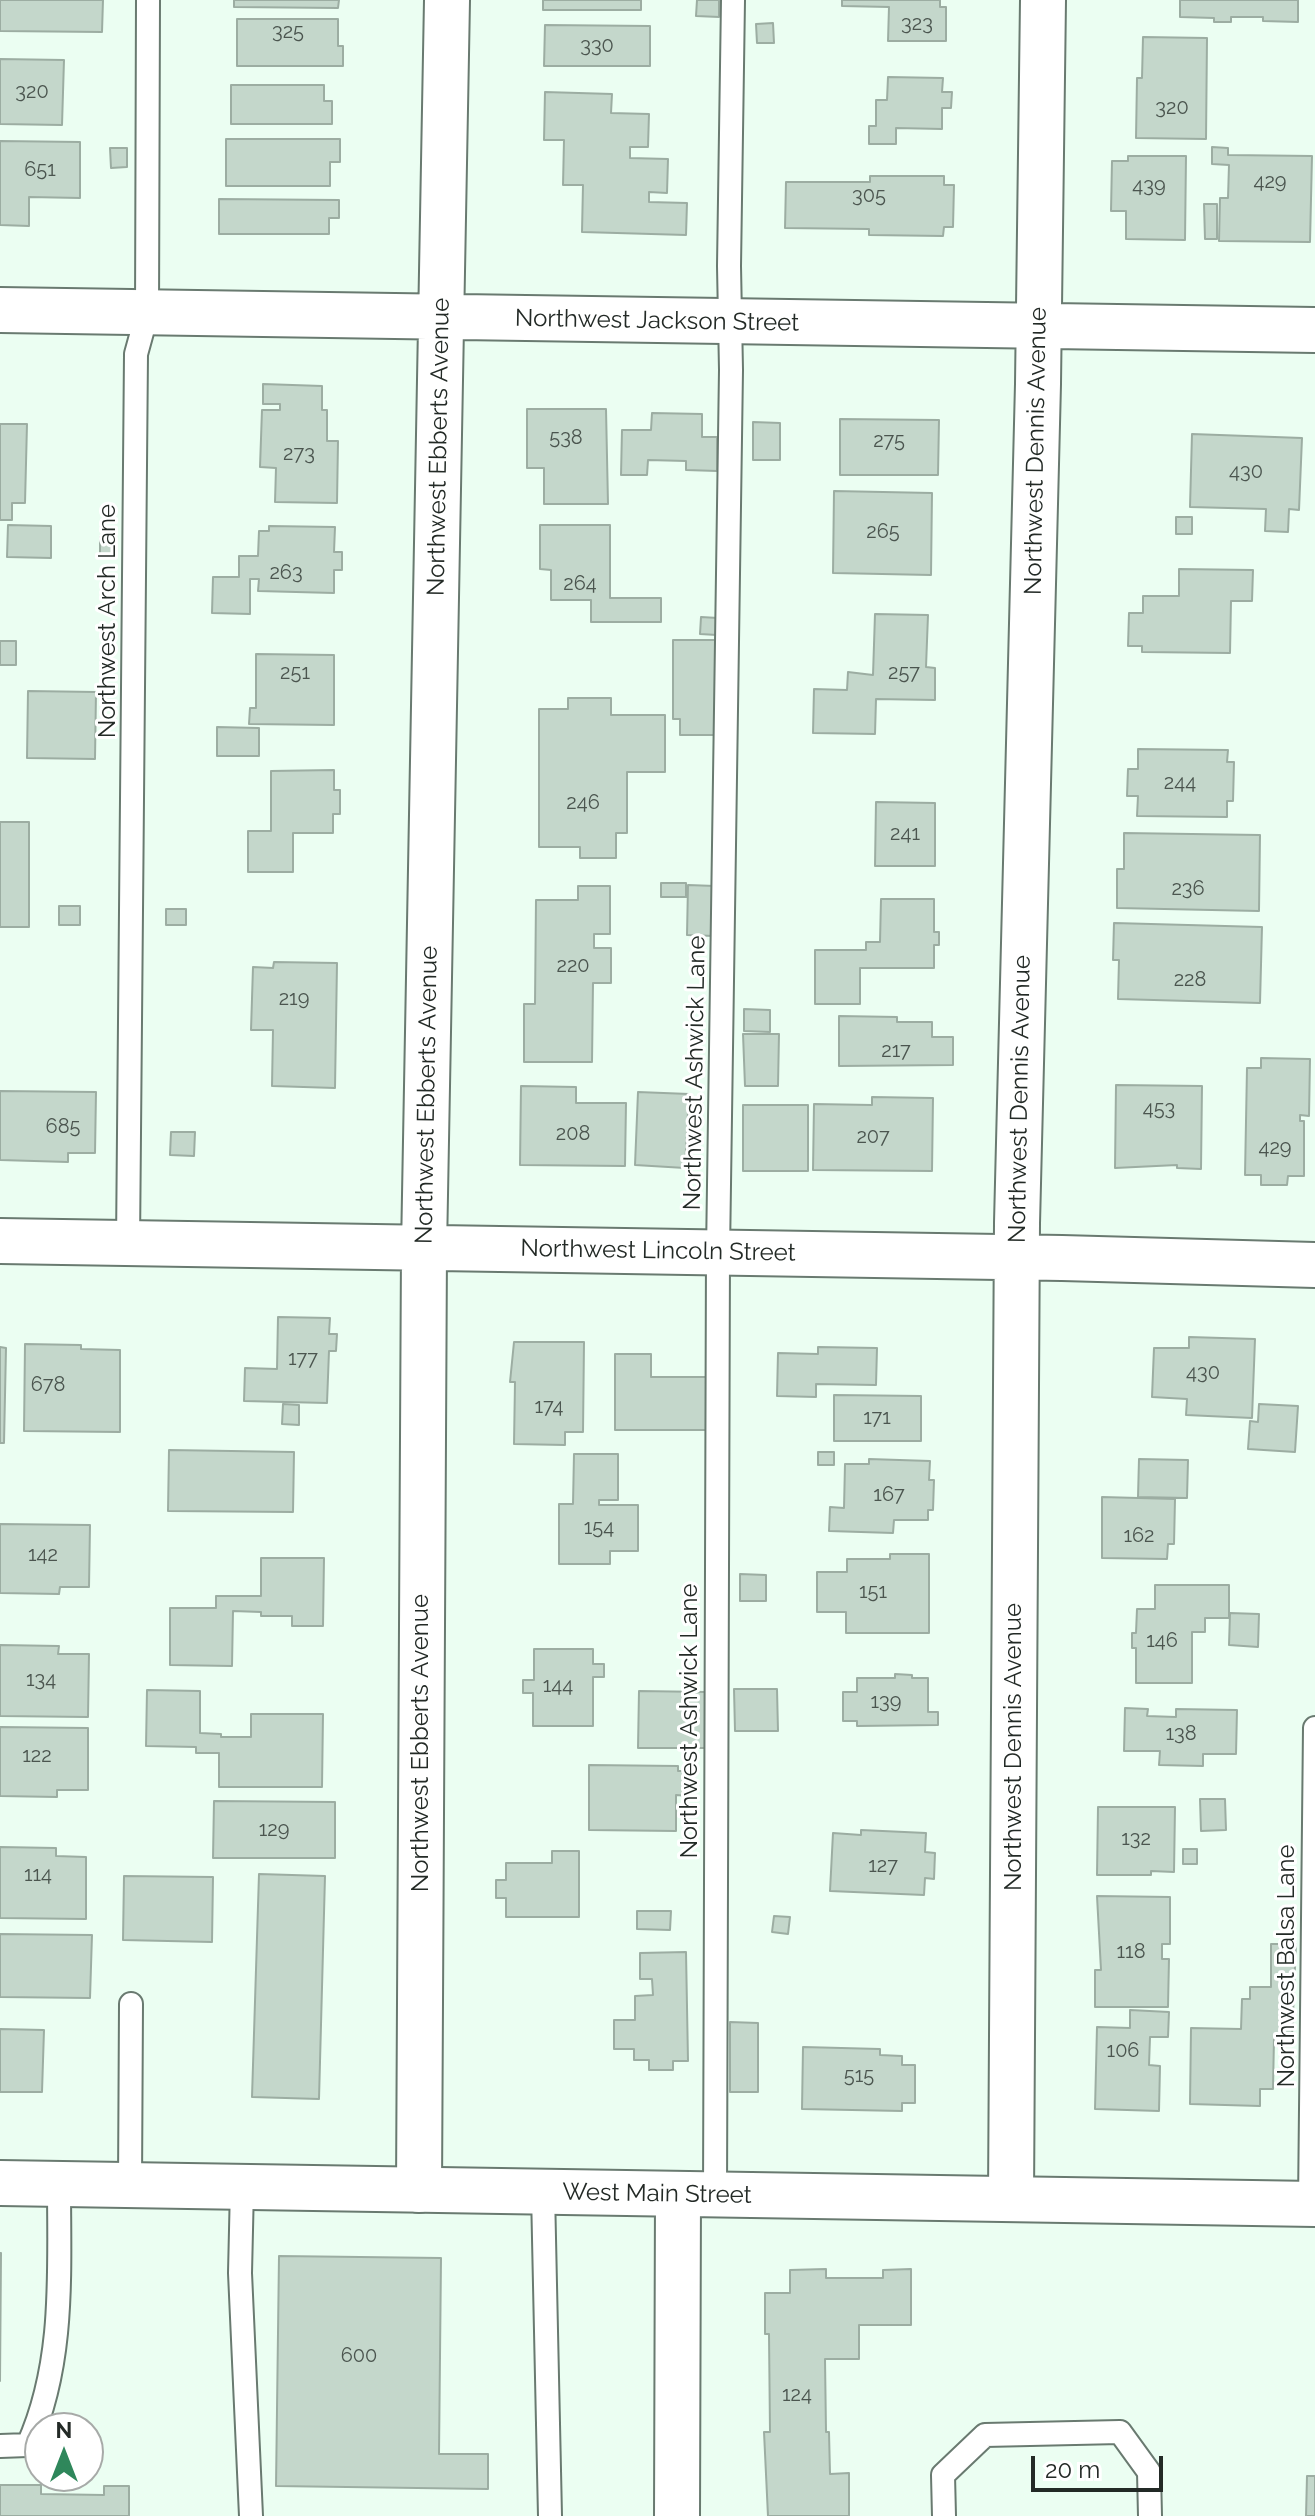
<!DOCTYPE html>
<style>
body{margin:0}
#map{position:relative;width:1315px;height:2516px;overflow:hidden;background:#ebfef2;font-family:Raleway,sans-serif}
canvas{display:block}
.north{position:absolute;left:24px;top:2412px;width:80px;height:80px;box-sizing:border-box;background:#fff;border:2px solid #a7aaa8;border-radius:50%;rotate:0deg;font-size:22px;font-weight:700;line-height:32px;text-align:center;color:#232a26}
.north::after{content:'';display:block;margin:auto;width:28px;height:36px;background:#2f875b;clip-path:polygon(50% 0,100% 100%,50% 72%,0 100%)}
.scale{position:absolute;left:1031px;top:2456px;width:132px;height:36px;box-sizing:border-box;border:4px solid #232a26;border-top:0;padding-left:10px;font-size:24px;line-height:28px;white-space:nowrap;color:#232a26;-webkit-text-stroke:6px #fff;paint-order:stroke}
</style>
<div id="map">
<canvas width="1315" height="2516"></canvas>
<div class="north">N</div>
<div class="scale">20 m</div>
</div>
<script>
const ctx = document.querySelector('canvas').getContext('2d');
ctx.lineJoin = 'round';
function fillPath(path, color) { ctx.fillStyle = color; ctx.fill(path, 'evenodd'); }
function trace(path, color, width, dash) { ctx.strokeStyle = color; ctx.lineWidth = width; ctx.lineCap = dash ? 'butt' : 'round'; ctx.setLineDash(dash || []); ctx.stroke(path); }
function write(font, color, halo, rows, align = 'center') {
  ctx.font = font + ' Raleway,sans-serif'; ctx.lineWidth = 6; ctx.setLineDash([]); ctx.textBaseline = 'middle'; ctx.strokeStyle = halo; ctx.fillStyle = color; for (const [text, x, y, turn = 0] of rows) {
    ctx.save(); ctx.translate(x, y); ctx.rotate((+turn || 0) * Math.PI / 180); ctx.textAlign = isNaN(turn) ? turn : align; if (halo) ctx.strokeText(text, 0, 0); ctx.fillText(text, 0, 0); ctx.restore();
  }
}
const building = new Path2D(`
 M0,0H103L102,32L0,31Z
 M234,0H339L338,8L234,7Z
 M543,0H641V10H543Z
 M697,0H719V17L696,16Z
 M842,0H940V7H946V41H888L889,7L842,6Z
 M1180,0H1298V22L1263,21V17H1231V22H1214V18L1180,17Z
 M237,19H338V46H343V66H237Z
 M773,23L774,43H757L756,24Z
 M545,25L650,26V66H544Z
 M1143,37L1207,38L1206,139L1136,138L1137,78H1142Z
 M0,59L64,60L62,125L0,124Z
 M888,77L943,78L942,92H952L951,108H942V129L896,128V144H869V126H876V100H887Z
 M231,85H324V101H332V124H231Z
 M545,92L612,94L611,113L649,114L648,147H630V158L668,159L667,193L649,192V202L687,203L686,235L582,232L583,185H563L564,140H544Z
 M226,139H340V162H330V186H226Z
 M0,141L80,142V198L29,197V226L0,225Z
 M1212,147L1228,148V155L1312,156L1310,242L1219,241L1220,198H1228L1229,165L1212,164Z
 M110,148H127V167L111,168Z
 M1128,156H1186L1185,240L1126,239V211H1111L1112,161H1128Z
 M870,176H944V185H954L953,227H944L943,236L869,235V229L785,228L786,182H870Z
 M219,199L339,200V218H329V234H219Z
 M1204,204H1217V239H1205Z
 M263,384L322,386V410H327V441H338L337,503L275,502L276,468L260,467L262,410H280V404H263Z
 M527,409H606L608,504H544V468H527Z
 M652,413L702,414V437H717V471L686,470V461L648,460L647,475H621L622,430H651Z
 M840,419L939,420L938,475H840Z
 M753,422L780,423V460H753Z
 M0,424H27L25,503H12V520H0Z
 M1192,434L1302,438L1299,510L1289,509L1288,532L1265,531L1266,509L1190,507Z
 M834,491L932,493L931,575L833,573Z
 M1176,517H1192V534H1176Z
 M8,525L51,526V558L7,557Z
 M540,525H610V598H661V622H591V600H551V570L540,569Z
 M269,526L335,527L334,552H342V570H334V593L258,591L259,579H250V614L212,613L213,577H239V556H258L259,531H269Z
 M100,537H113V556H100Z
 M1179,569L1253,570L1252,601H1231L1230,653L1142,652V646H1128L1129,613H1143V596H1179Z
 M875,614L928,615L926,667L935,668V700L876,699L875,734L813,733L814,689L847,690L848,672L873,675Z
 M701,617L718,618L717,635L700,634Z
 M673,640H717V735H680V719H673Z
 M0,641H16V665H0Z
 M256,654L334,655V725L249,724L250,708H256Z
 M28,691L96,692L95,759L27,758Z
 M568,698H611V715H665V772H627V833H616V858H580V847H539V709H568Z
 M217,727L259,728V756H217Z
 M1138,749L1228,750L1227,762H1234L1233,801H1227V817L1137,816L1138,796H1127L1128,769H1138Z
 M334,770V790H340V814H333V833H293V872H248V831H271V771Z
 M876,802L935,803V866H875Z
 M0,822H29V927H0Z
 M1124,833L1260,835L1259,911L1117,908V869H1124Z
 M661,883H686V897H661Z
 M688,885L715,886L714,936L687,935Z
 M578,886H610V934H594V948H611V983H593L592,1062H524V1004H535L536,900H578Z
 M881,899H934V932H939V945H934V968H860V1004H815V950H866V942H880Z
 M59,906H80V925H59Z
 M166,909H186V925H166Z
 M1114,923L1262,927L1260,1003L1118,999L1119,960H1113Z
 M274,962L337,963L335,1088L272,1086L273,1030H251L253,967L273,968Z
 M744,1009L770,1010V1032L744,1031Z
 M839,1016L897,1017V1022H932V1037H953V1065L839,1066Z
 M743,1034H779L778,1086H745Z
 M1261,1058L1310,1059L1309,1116L1300,1115V1121H1304V1176H1288L1287,1185H1261V1175H1245L1247,1068H1261Z
 M1116,1085L1202,1086L1201,1169L1177,1168V1165L1115,1168Z
 M521,1086L576,1087V1103H626L625,1166L520,1165Z
 M0,1091L96,1092L95,1153H68V1162L0,1160Z
 M638,1092L689,1094L685,1168L635,1165Z
 M872,1097L933,1098L932,1171L813,1170L814,1104L872,1105Z
 M743,1105H808V1171H743Z
 M171,1132H195L194,1156L170,1155Z
 M278,1317L330,1318L329,1334H337L336,1351H329L327,1403L244,1401L245,1368L277,1369Z
 M1189,1337L1255,1339L1252,1418L1186,1415L1187,1399L1152,1397L1154,1348H1189Z
 M514,1342H584L583,1432H565V1445L514,1444L515,1382H510Z
 M25,1344L81,1345V1349L120,1350V1432L24,1431Z
 M0,1347L6,1348L4,1443H0Z
 M818,1347L877,1348L876,1385L816,1384V1397L777,1396L778,1353L818,1354Z
 M615,1354H651V1377H711V1430H615Z
 M834,1395L921,1396V1441H834Z
 M283,1404L299,1405V1425L282,1424Z
 M1259,1404L1298,1406L1295,1452L1248,1449L1250,1421L1258,1422Z
 M169,1450L294,1452L293,1512L168,1511Z
 M818,1452H834V1465H818Z
 M574,1454H618V1500H599V1505H638V1551H610V1564H559V1504H573Z
 M869,1459L930,1461L929,1480H934L933,1510H928V1520H894L893,1533L829,1531L830,1507L844,1508L845,1464H869Z
 M1139,1459L1188,1460L1187,1498L1138,1497Z
 M1102,1497L1175,1499L1174,1544H1168L1167,1559L1102,1558Z
 M0,1524L90,1525L89,1587H60L59,1594L0,1593Z
 M890,1554H929V1633H846V1612H817V1572H847V1559H890Z
 M261,1558H324L323,1626H292V1616H261V1612L233,1611L232,1666L170,1665V1608H216V1596H261Z
 M740,1574L766,1575V1601H740Z
 M1155,1585H1229V1618H1205V1632H1192V1683H1136V1648H1132V1633H1136L1137,1609H1155Z
 M1230,1613L1259,1614L1258,1647L1229,1645Z
 M0,1645L59,1646L58,1654H89L88,1717L0,1716Z
 M534,1649H593V1664H604V1677H593V1726H533V1693H523V1680H534Z
 M895,1674L912,1675V1678H928V1712H938V1725L857,1726V1721H843V1692H857V1678H895Z
 M734,1689H777L778,1731H735Z
 M147,1690L200,1691V1733L221,1734V1737H251V1714H323L322,1787H219V1753H196V1747L146,1746Z
 M639,1691L706,1692L705,1748H638Z
 M1125,1708L1148,1709L1147,1716L1176,1717V1709L1237,1710L1236,1754H1203V1766L1159,1765L1160,1751H1124Z
 M0,1727L88,1728V1790H57V1797L0,1796Z
 M589,1765L678,1766V1771H690L689,1796L676,1795V1831L589,1830Z
 M1200,1799H1225L1226,1830L1201,1831Z
 M214,1801L335,1802V1858H213Z
 M1098,1807H1175L1174,1872L1151,1871V1875H1097Z
 M861,1830L926,1833L925,1852L935,1853L934,1879L925,1878L924,1895L830,1891L833,1833L861,1835Z
 M0,1847L56,1848V1856L86,1857V1919L0,1918Z
 M1183,1849H1197V1864H1183Z
 M552,1851H579V1917H506V1898H496V1880H506V1863H552Z
 M259,1874L325,1876L319,2099L252,2097Z
 M124,1876L213,1877L212,1942L123,1940Z
 M1097,1896L1170,1897V1944H1162V1959H1169L1168,2007H1095V1970H1101Z
 M637,1911H671L670,1930L637,1929Z
 M774,1916L790,1917L788,1934L772,1932Z
 M0,1934L92,1935L90,1998L0,1997Z
 M1271,1944H1296L1292,2038H1274L1273,2089H1260V2106L1190,2104L1191,2028L1241,2029L1242,1999H1250V1987H1271Z
 M686,1952L688,2061H673V2070H649V2060H634V2049H614V2020H635V1996L653,1995L652,1979H640V1953Z
 M1130,2010L1169,2012L1168,2037H1150L1149,2065L1160,2066L1159,2111L1095,2109L1097,2027L1130,2028Z
 M730,2022L758,2023V2092H730Z
 M0,2029L44,2030L42,2092H0Z
 M803,2047L880,2049V2055L902,2056V2065H915V2103H902V2111L802,2109Z
 M0,2253H1L0,2381Z
 M279,2256L441,2258L439,2454H488V2489L276,2486Z
 M826,2269V2278H883V2270L911,2269V2325H859V2359H825L826,2432H829L830,2474L849,2473V2516H768L764,2432H770L769,2334H765V2293H790V2270Z
 M1307,2476H1315V2516H1306Z
 M0,2485H41V2494L104,2495V2486H129V2516H0Z`);
const service = new Path2D(`
 M128,1244L136,354L147,314L148,0
 M130,2185L131,2004
 M242,2187L240,2273L251,2516
 M543,2192L550,2516
 M715,2195L718,1252L731,370L729,266L733,0
 M1310,2204L1315,1728
 M0,2446L28,2445C65,2363 59,2272 59,2184
 M944,2516L943,2475L985,2435L1120,2432L1149,2472L1150,2516`);
const minor = new Path2D(`
 M0,310L1315,330
 M0,1241L1062,1258L1315,1265
 M419,2190L424,1249L447,0
 M1011,2198L1017,1223L1038,384L1043,0`);
const tertiary = new Path2D(`
 M0,2183L1315,2204
 M677,2516L678,2194`);
const numberNames = [
 ["323",917,24],
 ["325",288,32],
 ["330",597,46],
 ["320",32,92],
 ["320",1172,108],
 ["651",40,170],
 ["429",1270,182],
 ["439",1149,186],
 ["305",869,196],
 ["538",566,438],
 ["275",889,441],
 ["273",299,454],
 ["430",1246,472],
 ["265",883,532],
 ["263",286,573],
 ["264",580,584],
 ["251",295,673],
 ["257",904,673],
 ["244",1180,783],
 ["246",583,803],
 ["241",905,834],
 ["236",1188,889],
 ["220",573,966],
 ["228",1190,980],
 ["219",294,999],
 ["217",896,1051],
 ["453",1159,1109],
 ["685",63,1127],
 ["208",573,1134],
 ["207",873,1137],
 ["429",1275,1148],
 ["177",303,1359],
 ["430",1203,1373],
 ["678",48,1385],
 ["174",549,1407],
 ["171",877,1418],
 ["167",889,1495],
 ["154",599,1528],
 ["162",1139,1536],
 ["142",43,1555],
 ["151",873,1592],
 ["146",1162,1641],
 ["134",41,1680],
 ["144",558,1686],
 ["139",886,1702],
 ["138",1181,1734],
 ["122",37,1756],
 ["129",274,1830],
 ["132",1136,1839],
 ["127",883,1866],
 ["114",38,1875],
 ["118",1131,1952],
 ["106",1123,2051],
 ["515",859,2076],
 ["600",359,2356],
 ["124",797,2395]
];
const streetNames = [
 ["Northwest Jackson Street",657,321,1],
 ["Northwest Ebberts Avenue",439,447,-89],
 ["Northwest Dennis Avenue",1036,451,-89],
 ["Northwest Arch Lane",108,621,-90],
 ["Northwest Ashwick Lane",695,1073,-89],
 ["Northwest Ebberts Avenue",427,1095,-89],
 ["Northwest Dennis Avenue",1020,1099,-89],
 ["Northwest Lincoln Street",658,1251,1],
 ["Northwest Ashwick Lane",690,1721,-90],
 ["Northwest Ebberts Avenue",421,1743,-90],
 ["Northwest Dennis Avenue",1014,1747,-90],
 ["Northwest Balsa Lane",1287,1966,-90],
 ["West Main Street",657,2194,1]
];
fillPath(building, '#c4d7cb');
trace(building, '#9cada2', 2);
trace(service, '#697a70', 26);
trace(minor, '#697a70', 48);
trace(tertiary, '#697a70', 48);
trace(service, '#fff', 22);
trace(minor, '#fff', 44);
trace(tertiary, '#fff', 44);
write('20px', '#4b554f', null, numberNames);
write('24px', '#232a26', '#fff', streetNames);
</script>
